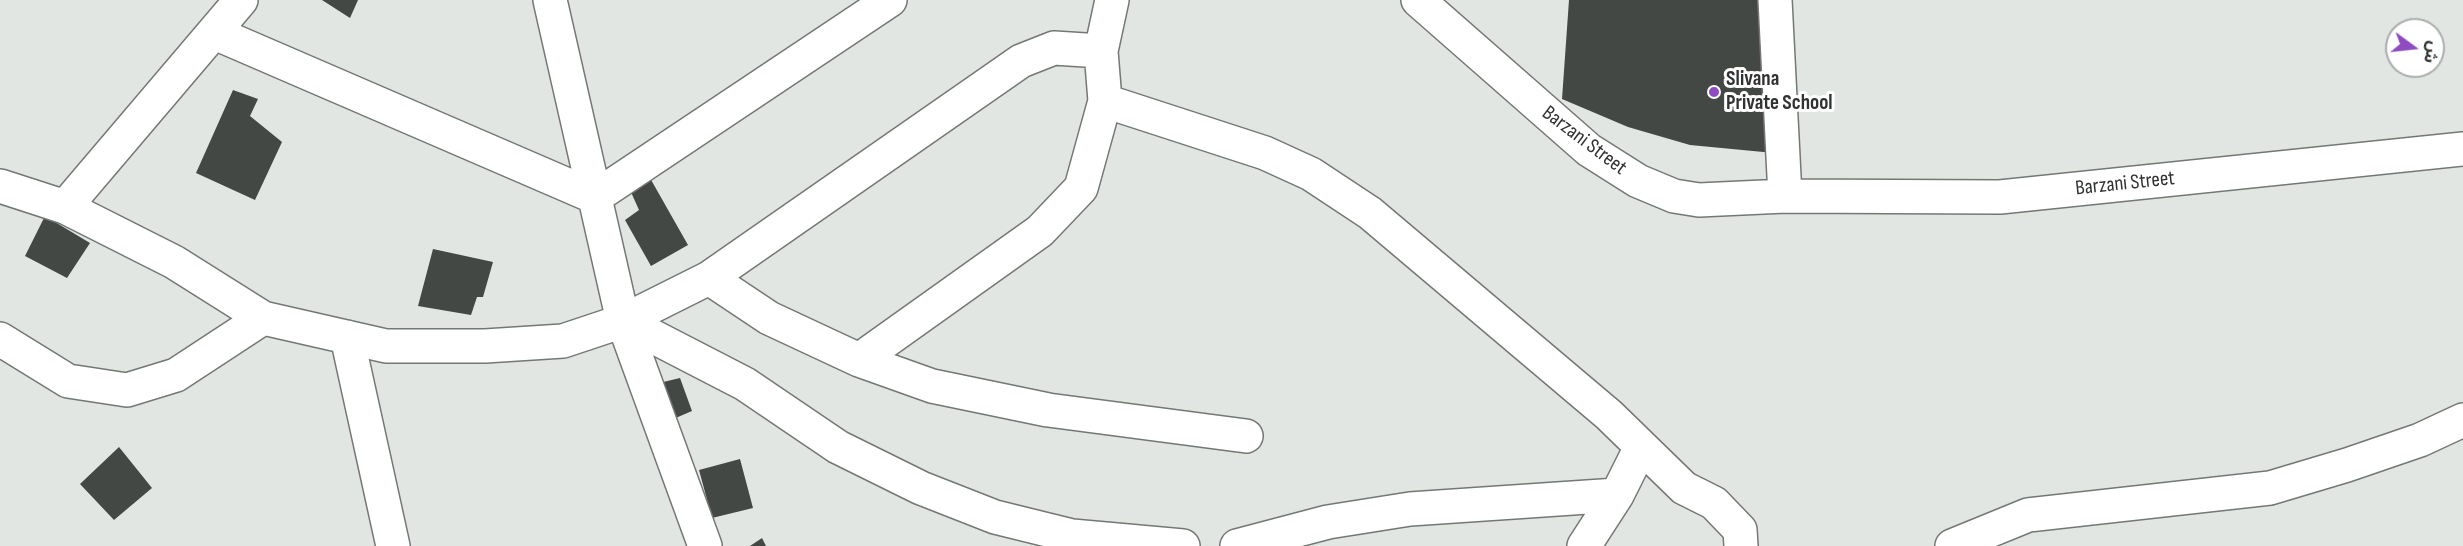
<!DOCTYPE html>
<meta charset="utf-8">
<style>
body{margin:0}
#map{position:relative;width:2463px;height:546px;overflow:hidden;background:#e1e6e2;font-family:"Sofia Sans Condensed","Noto Sans Arabic",sans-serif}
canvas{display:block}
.north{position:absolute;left:2385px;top:18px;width:60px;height:60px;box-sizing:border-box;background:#fff;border:2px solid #acadad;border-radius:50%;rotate:105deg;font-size:16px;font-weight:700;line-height:24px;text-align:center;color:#303231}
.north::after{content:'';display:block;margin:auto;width:21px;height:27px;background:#8e4cc0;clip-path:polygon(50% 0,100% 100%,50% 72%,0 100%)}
</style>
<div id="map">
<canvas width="2463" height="546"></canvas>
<div class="north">ش</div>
</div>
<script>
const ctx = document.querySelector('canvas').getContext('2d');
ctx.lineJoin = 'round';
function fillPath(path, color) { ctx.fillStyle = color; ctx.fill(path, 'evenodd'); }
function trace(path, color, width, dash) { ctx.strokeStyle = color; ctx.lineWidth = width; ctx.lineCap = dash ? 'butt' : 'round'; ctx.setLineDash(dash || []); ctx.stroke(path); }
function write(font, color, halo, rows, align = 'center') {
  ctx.font = font + ' "Sofia Sans Condensed",sans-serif'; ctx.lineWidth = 6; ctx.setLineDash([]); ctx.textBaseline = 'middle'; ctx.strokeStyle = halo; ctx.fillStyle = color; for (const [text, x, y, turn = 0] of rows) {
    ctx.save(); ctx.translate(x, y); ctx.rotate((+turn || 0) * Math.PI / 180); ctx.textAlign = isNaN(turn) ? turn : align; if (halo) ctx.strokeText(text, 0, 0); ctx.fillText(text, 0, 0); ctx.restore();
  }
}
const building = new Path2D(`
 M322,0H358L350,18Z
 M1569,0H1766L1774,153L1690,145L1628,127L1562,99Z
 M233,90L258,99L250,116L282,142L255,200L196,173Z
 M646,171L688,245L651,266L625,220L639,210L626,181Z
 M45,216L90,243L67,278L25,256Z
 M433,249L493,262L483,297H477L471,315L418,306Z
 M680,378L692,411L671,420L659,383Z
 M119,447L152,488L114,520L80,484Z
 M740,459L753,508L712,518L699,470Z
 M762,538L766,546H750Z`);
const minor = new Path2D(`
 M550,0L623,321L705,546
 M1418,0L1589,150L1638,181L1674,196L1699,200L1785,196L2000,197L2463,149
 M1775,0L1785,196
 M215,33L595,197L890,0
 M1105,101L1265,153L1311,174L1370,213L1609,415L1684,488L1714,503L1740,530L1741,546
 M0,186L65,207L174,262L263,318
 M65,207L241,0
 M709,278L769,318L859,360L932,386L1048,410L1246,436
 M623,321L745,384L838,447L921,488L995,517L1072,536L1183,546
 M347,337L393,546
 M0,339L68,381L127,390L176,375L263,318L386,346H485L563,341L623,321L709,278L1021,61L1054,48L1101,51
 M859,360L1040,231L1081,188L1105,101L1101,51L1112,0
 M1237,546L1328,522L1410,509L1617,495
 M1584,546L1617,495L1641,447
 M1952,546L2028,515L2270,488L2347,465L2420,440L2463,420`);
const markers = [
 [1714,92,6,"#8e4cc0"]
];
const poiNames = [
 ["Slivana",1726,80],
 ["Private School",1726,104]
];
const streetNames = [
 ["Barzani Street",1584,141,37],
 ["Barzani Street",2125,184,-6]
];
fillPath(building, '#444844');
trace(minor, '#747875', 36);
trace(minor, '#fff', 33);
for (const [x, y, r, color] of markers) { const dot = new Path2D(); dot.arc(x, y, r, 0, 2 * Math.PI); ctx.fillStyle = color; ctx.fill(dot); trace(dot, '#fff', 2); }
write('bold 21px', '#303231', '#fff', poiNames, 'left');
write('21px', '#303231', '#fff', streetNames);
</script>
